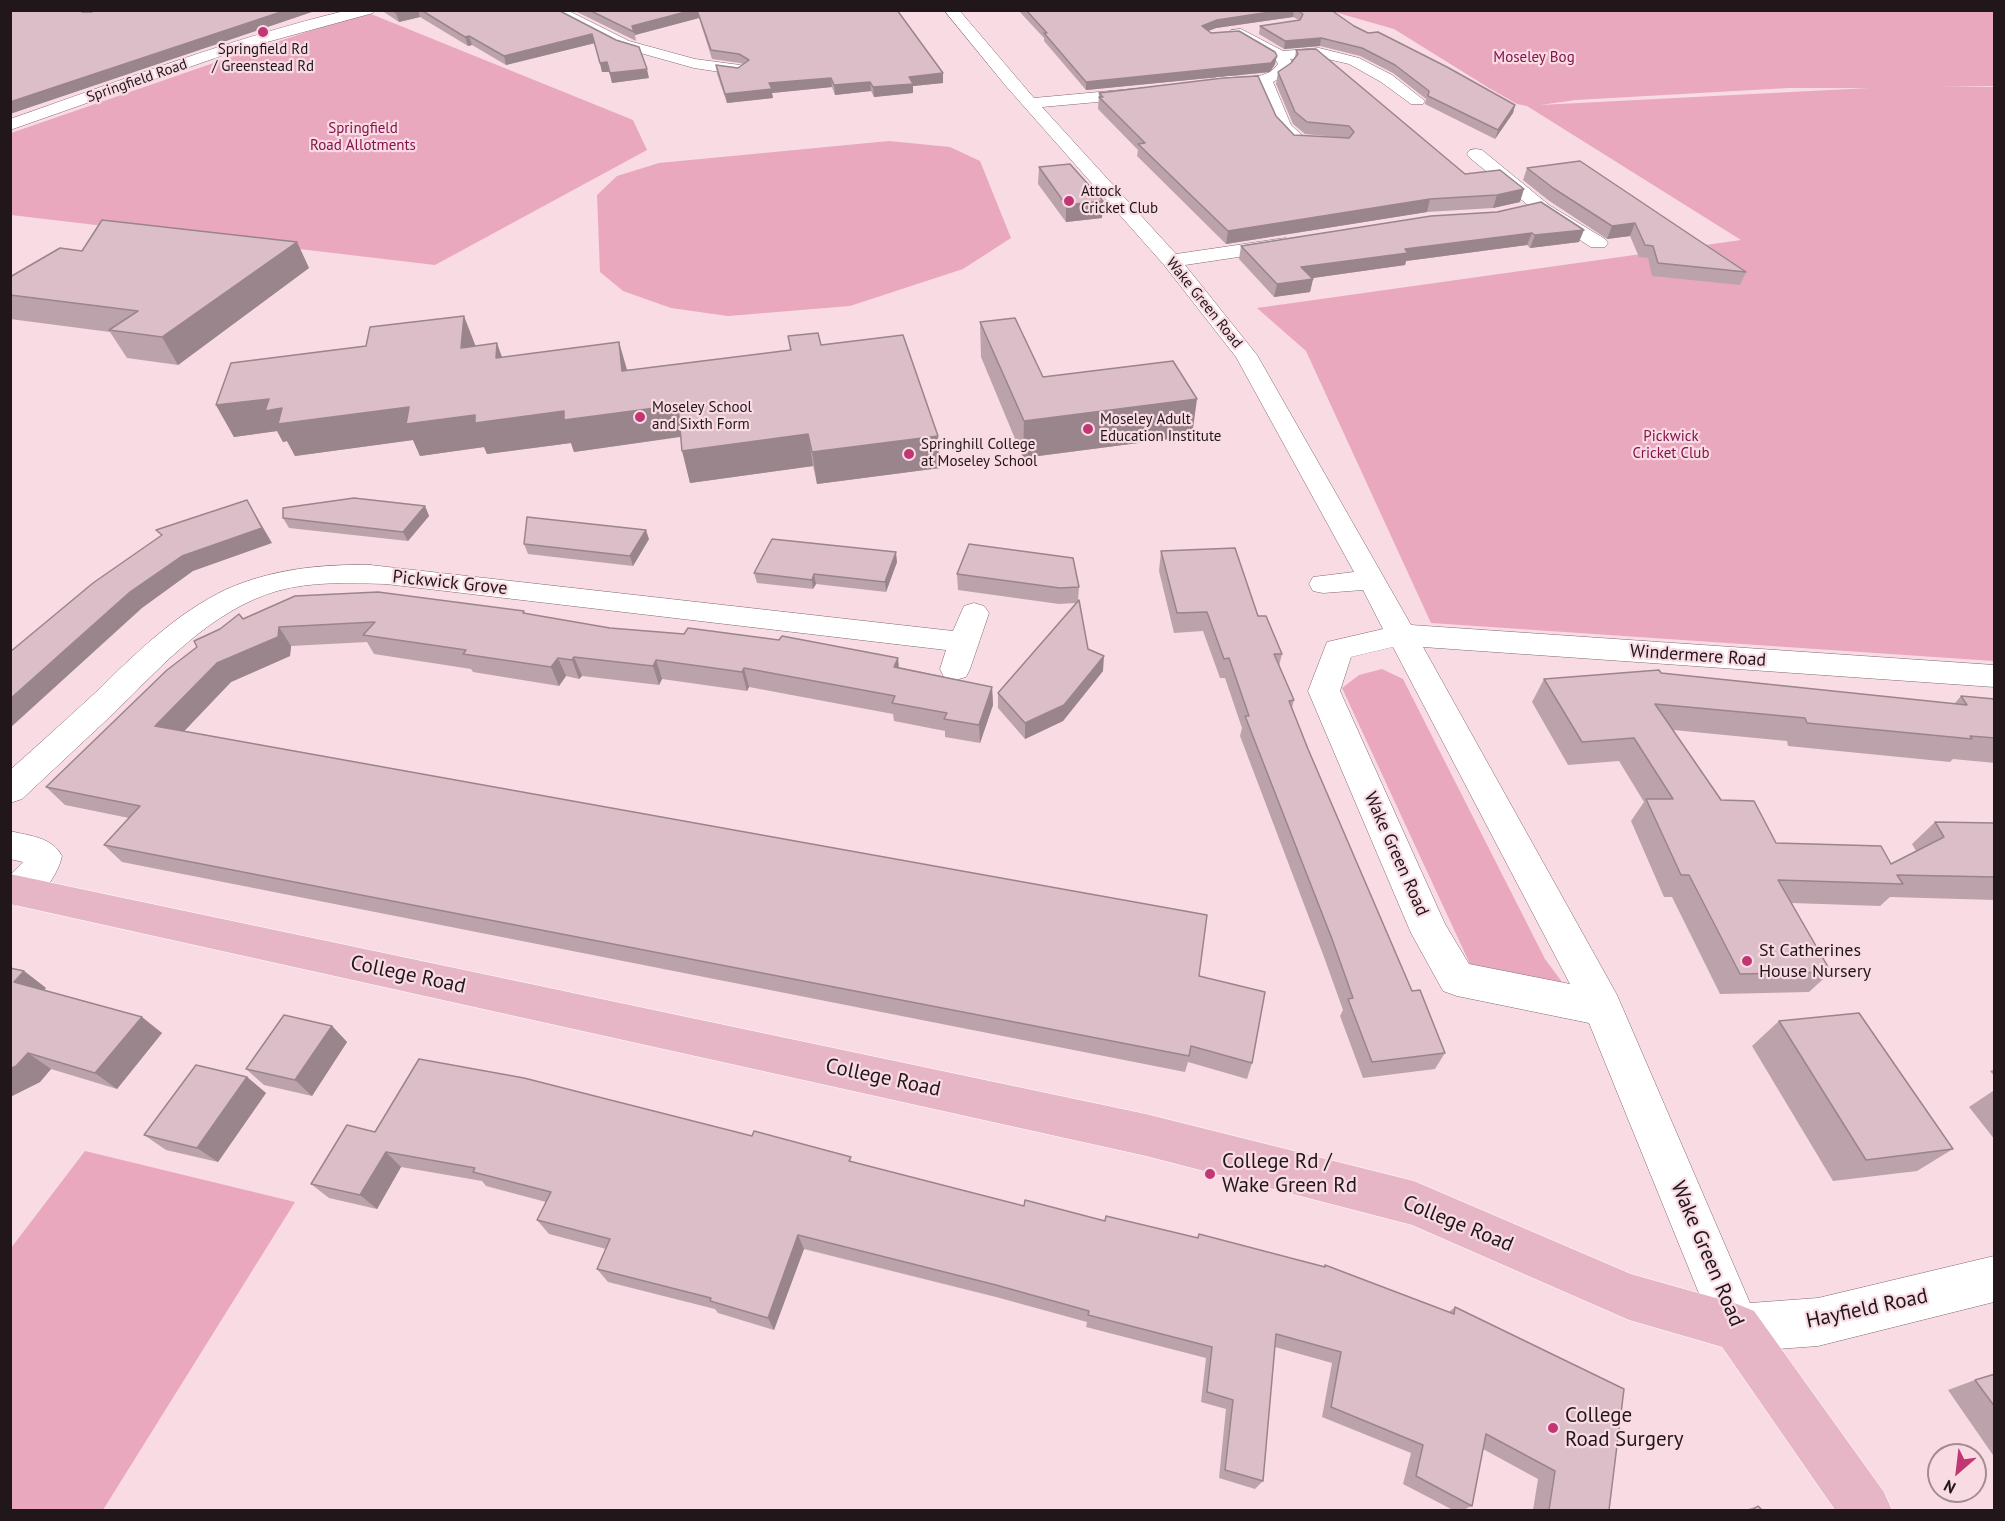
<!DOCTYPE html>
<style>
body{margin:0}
#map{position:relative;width:2005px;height:1521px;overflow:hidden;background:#f9dbe4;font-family:"PT Sans",sans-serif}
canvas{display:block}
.frame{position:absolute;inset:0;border:12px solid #21171a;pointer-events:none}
.north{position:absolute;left:1927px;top:1443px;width:60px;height:60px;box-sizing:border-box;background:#f9dbe4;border:2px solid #a38d93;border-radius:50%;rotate:208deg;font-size:16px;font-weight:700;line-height:24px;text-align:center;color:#21171a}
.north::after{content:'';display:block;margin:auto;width:21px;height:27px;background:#c03774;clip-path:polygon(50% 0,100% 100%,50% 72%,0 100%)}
</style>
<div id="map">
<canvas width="2005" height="1521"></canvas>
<div class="frame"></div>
<div class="north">N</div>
</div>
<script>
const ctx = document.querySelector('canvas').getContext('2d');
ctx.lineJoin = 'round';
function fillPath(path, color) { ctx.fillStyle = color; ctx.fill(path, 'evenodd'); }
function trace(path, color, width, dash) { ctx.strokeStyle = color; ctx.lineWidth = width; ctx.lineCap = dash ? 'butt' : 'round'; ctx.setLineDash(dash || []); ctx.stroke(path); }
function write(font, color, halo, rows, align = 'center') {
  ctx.font = font + ' "PT Sans",sans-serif'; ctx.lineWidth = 4.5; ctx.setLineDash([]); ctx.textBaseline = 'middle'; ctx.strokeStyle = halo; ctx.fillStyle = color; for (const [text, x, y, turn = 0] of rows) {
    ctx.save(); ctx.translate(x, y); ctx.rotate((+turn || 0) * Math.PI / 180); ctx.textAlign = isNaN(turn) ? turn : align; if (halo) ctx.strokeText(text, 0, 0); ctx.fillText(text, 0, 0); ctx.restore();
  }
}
const green = new Path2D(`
 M1331,11H1994V86L1941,87H1994V661L1431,623L1306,351L1257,308L1741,240L1527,106L1517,104L1489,88L1394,29ZM1788,88H1869L1540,105L1576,100Z
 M371,14L633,120L647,150L435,265L11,215V133L231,57L340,21Z
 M889,141L950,147L980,161L1011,238L963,269L850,306L728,316L671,308L623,291L600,272L597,195L617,176L659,163Z
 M1382,669L1403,679L1545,959L1562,982L1470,964L1342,688L1359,675Z
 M85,1151L295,1202L103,1510H11V1248Z`);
const minor = new Path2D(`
 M348,10H375L373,13L238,50L10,130V119C122,80 233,38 348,10Z
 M548,10H567L629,41L695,59L740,65L748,70L740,75L694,68L619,47Z
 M944,10H959L1034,98L1142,88L1148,90L1150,93L1148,96L1142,98L1042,107L1176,254L1285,238L1292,240L1295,244L1292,248L1285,250L1185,265L1257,355L1411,625L1994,665V687L1423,647L1617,995L1750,1303L1818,1298L1994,1256V1302L1818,1346L1737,1352L1720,1345L1589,1023L1457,996L1443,991L1411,933L1308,691L1327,642L1383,629L1363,590L1323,593L1313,591L1309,584L1313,577L1354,572L1236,357L1164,265L1005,85ZM1393,647L1570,984L1469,964L1445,924L1340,691L1351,657Z
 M1241,29L1283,51L1319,48L1359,58L1392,75L1425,101L1423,104H1411L1381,82L1349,64L1319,57L1290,59L1294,64L1286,75L1273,82L1291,125L1304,137L1324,140L1327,144L1324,148C1282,158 1270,115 1258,85L1214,88L1206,83C1221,66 1261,89 1278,64L1275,59L1229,33L1231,30Z
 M1476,149L1482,150L1549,205L1605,239L1608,243L1605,247H1591L1539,214L1470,158L1467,154L1470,150Z
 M370,565L953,631L964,606L974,603L984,606L989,613L970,669L966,677L955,680L944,677L940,669L946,650L386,584C350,583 312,581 277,591C210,611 163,665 115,712C84,741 53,770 22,799L10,803V770C39,744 67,719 95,693C135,654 176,613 227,589C273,569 321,564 370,565Z
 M10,831C30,836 52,837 62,856C58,876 34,912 10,904V875L23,862L10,859Z`);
const major = new Path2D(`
 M10,874L1146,1114L1414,1181L1631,1274L1737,1304L1754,1311L1884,1492L1892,1510H1835L1722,1347L1629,1320L1412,1225L1146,1156L10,904Z`);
const wall = new Path2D(`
 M381,10H558L649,78L612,83L609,72H602L595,43L506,65L472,45L468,46L420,17L399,22Z
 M573,10H897L943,73V83L913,86V93L874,97L871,91L835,95L832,87L772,93L773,98L727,103L717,74L716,65L738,68L743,64L740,63L712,59L699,18L635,35L636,41Z
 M1018,10H1331L1354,26L1515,105L1513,113L1495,139L1425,104L1426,99L1393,73L1360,56L1320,46L1284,49L1259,34L1260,26L1299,20L1293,17L1216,28L1208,31L1275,64L1270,72L1086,90L1044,41V38Z
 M1296,50L1465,174L1520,202L1493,208L1427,212L1226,244L1137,156L1138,150L1098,109L1099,93L1276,116L1294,135L1346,138L1305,134L1293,124L1276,84L1278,72L1291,63L1295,58Z
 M1039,167L1103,201L1102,218L1066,222L1038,184Z
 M1527,168L1746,272L1740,285L1652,276L1648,258L1639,257L1630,236L1607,239L1548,200L1523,180Z
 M1497,212L1579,242L1530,248L1527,245L1406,261L1405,265L1312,278L1313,279L1310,292L1274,297L1239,259L1241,246Z
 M297,242L309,268L178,365L127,358L110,332L10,319V277L82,251Z
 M980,322L1043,377L1192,436L1023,458L981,357Z
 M788,336L821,345L940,468L817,484L813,466L690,483L681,437L574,452L571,443L487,454L484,447L420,456L413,440L295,456L287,441L283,442L277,431L234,437L216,405L475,346L502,357L627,371L790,351Z
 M425,506L429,516L408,541L289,528L283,518Z
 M649,539L633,566L528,554L524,544Z
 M1161,551L1258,616L1282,654L1279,666L1294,700L1292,708L1308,749L1412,991L1445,1053L1435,1069L1363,1078L1340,1016L1343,1010L1324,957L1240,736L1242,728L1225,678H1220L1203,631L1174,633L1159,571Z
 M897,562L886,592L816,584L813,589L757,583L754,573Z
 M957,574L1079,587L1078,601L1088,649L1103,671L1063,721L1025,739L998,708V693L1077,603L1059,604L958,590Z
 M524,611L526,614L610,628L898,658L899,667L992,687L993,705L980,743L945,737V731L894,721L893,714L749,687L747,691L662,679L659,685L582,676L579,679L566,676L559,686L473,672L471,669L374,654L367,642L291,646L290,656L231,682L184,731L1199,976L1252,1063L1247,1079L1188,1062L1185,1072L122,862L104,845L129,818L65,805L46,787L243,619Z
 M1661,673L1954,704L1961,696L1995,699V763L1953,759L1950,762L1788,746L1787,741L1673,730L1721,800L1776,843L1891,864L1916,851L1912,844L1935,822L1995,823V900L1890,897L1880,906L1792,903L1831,972L1809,992L1720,994L1672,897H1664L1631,821L1644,802L1619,761L1568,765L1532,702L1544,679Z
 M24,971L46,988L44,990L162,1033L117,1089L51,1069L40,1082L10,1097Z
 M1779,1021L1953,1149L1917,1171L1833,1181L1752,1046Z
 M332,1026L347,1042L312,1096L264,1085L246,1069Z
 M1995,1069V1077L1990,1071Z
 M247,1077L266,1093L218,1162L166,1150L144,1135Z
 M1993,1091H1995V1140L1969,1107Z
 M375,1132L852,1162L1024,1206L1197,1238L1199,1234L1324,1267L1325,1265L1449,1312L1455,1307L1609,1510H1533L1538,1479L1483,1449L1472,1506L1463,1510H1453L1403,1484L1411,1453L1322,1417L1332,1363L1275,1347L1263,1481L1255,1489L1219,1478L1226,1409L1201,1402L1206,1358L1086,1327L1087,1322L996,1297L804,1249L774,1330L718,1313L715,1309L608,1282L597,1269L606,1249L549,1234L537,1220L546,1202L486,1186L482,1181L401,1167L377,1209L329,1198L311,1184Z
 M1995,1374V1458L1948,1390L1975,1380Z
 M1758,1506L1762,1510H1745Z`);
const shadedWall = new Path2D(`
 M287,10H318L10,114V102Z
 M408,10H418L420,17L399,22L396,13Z
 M693,10H697L699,18L635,35L632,26Z
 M1283,10H1294L1293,17L1216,28L1201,34L1202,26L1217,20Z
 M592,34L595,43L506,65L504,56Z
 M469,36L472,45L468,46L465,37Z
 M1321,38L1320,46L1284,49L1285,41Z
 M1277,56L1275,64L1270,72L1086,90V82Z
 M607,62L609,72H602L600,63Z
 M647,69L649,78L612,83L610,73Z
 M943,73V83L913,86V93L874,97L873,87L909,77Z
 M831,78L832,87L772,93L773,98L727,103L725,94L769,83Z
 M870,82L871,91L835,95L834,85Z
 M1515,105L1513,113L1495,139L1498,130Z
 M1524,189L1520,202L1493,208L1497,195Z
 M1430,199L1427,212L1226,244L1228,231Z
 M1103,201L1102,218L1066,222V205Z
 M1635,223L1630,236L1607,239L1612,226Z
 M1584,230L1579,242L1530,248L1535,235Z
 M1532,233L1527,245L1406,261L1405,265L1299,280L1301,267L1405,249Z
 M297,242L309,268L178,365L162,337Z
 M1313,279L1310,292L1274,297L1277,284Z
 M464,316L476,347L461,348Z
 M619,342L628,373L622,371Z
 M497,343L508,374L496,358Z
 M269,399L282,408L409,407L475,415L678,405L685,436L574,452L571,443L487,454L484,447L420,456L413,440L295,456L287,441L283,442L277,431L234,437L216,405Z
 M1197,399L1192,436L1023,458L1024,421Z
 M808,434L813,466L690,483L682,451Z
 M938,436L940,468L817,484L812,452Z
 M247,500L272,543L193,571L142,608L10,728V699L130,592Z
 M425,506L429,516L408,541L403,532Z
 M646,530L649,539L633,566L630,556Z
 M896,552L897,562L886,592L885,582Z
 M814,574L816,584L813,589L812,580Z
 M279,627L291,646L290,656L231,682L171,745L155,726L217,663Z
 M1104,656L1103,671L1063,721L1025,739V723Z
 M574,657L582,676L579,679L572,660Z
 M558,658L566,676L559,686L551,667Z
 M898,658L899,676L894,667Z
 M656,660L662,679L659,685L653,666Z
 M744,668L749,687L747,691L742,672Z
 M992,687L993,705L980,743L979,725Z
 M24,971L46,988L36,999L14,982Z
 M142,1017L162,1033L117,1089L95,1073Z
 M332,1026L347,1042L312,1096L295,1080Z
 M28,1053L51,1069L40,1082L10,1097V1069Z
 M247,1077L266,1093L218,1162L197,1148Z
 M386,1152L401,1167L377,1209L360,1195Z
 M798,1235L804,1249L774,1330L768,1318Z`);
const building = new Path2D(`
 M10,10H82V12H92L95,10H287L10,102Z
 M392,10H408L396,13Z
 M421,10H558L616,40L639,47L647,69L610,73L607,62L600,63L592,34L504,56L469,36L465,37Z
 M589,10H693L632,26L634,32Z
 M697,10H897L943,73L909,77L913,84L873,87L870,82L834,85L831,78L769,83L772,89L725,94L716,65L738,68L749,60L739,54L711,50Z
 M1026,10H1283L1217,20L1202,26L1211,33L1239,31L1275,52L1277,56L1271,63L1086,82L1044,33H1047Z
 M1297,10H1331L1354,26L1368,33L1378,32L1447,67L1515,105L1498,130L1428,96L1429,91L1395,65L1362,48L1321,38L1285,41L1260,26L1300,20L1303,14Z
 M1316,49L1465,174L1500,170L1524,189L1497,195L1430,199L1228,231L1138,144L1145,143L1099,97H1103L1099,93L1223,78L1258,76L1276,116L1294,135L1349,138L1354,132L1349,126L1307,122L1295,112L1278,72L1291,63L1298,54L1296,50Z
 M1580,161L1746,272L1658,263L1653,246L1645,245L1635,223L1612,226L1553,188L1527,168Z
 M1070,164L1103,201L1066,205L1039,167Z
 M1541,202L1584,230L1535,235L1532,233L1405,249L1408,253L1301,267L1313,279L1277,284L1241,246L1431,216L1497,212Z
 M102,220L297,242L162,337L109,330L138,311L10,295V277L60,248L82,251Z
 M464,316L461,348L497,343L496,358L619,342L622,371L791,350L788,336L818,333L821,345L903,335L938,436L812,452L808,434L682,451L678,405L564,420V411L475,423V415L406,424L409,407L278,424L282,408L265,411L269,399L216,405L231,363L366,346L370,327Z
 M1015,318L1043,377L1173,361L1197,399L1024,421L980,322Z
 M354,498L425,506L403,532L283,518V508Z
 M247,500L262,528L182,556L130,592L10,699V652L93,583L162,535L156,530Z
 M527,517L646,530L630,556L524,544Z
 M772,539L896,552L885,582L814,574L812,580L754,573Z
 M969,544L1073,558L1079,587L1060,588L957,574Z
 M1235,548L1258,616H1266L1282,654H1274L1294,700L1289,701L1308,749L1412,991L1420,990L1445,1053L1372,1062L1348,999L1353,998L1332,939L1245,716H1249L1229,658L1224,659L1207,612L1177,613L1161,551Z
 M378,592L524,611L523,613L610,628L684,634L688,628L779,640L782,636L898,658L894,667L992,687L979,725L944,719L947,713L892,703L895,696L744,668L742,672L656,660L653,666L574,657L572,660L558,658L551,667L463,654L466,650L363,635L375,622L279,627L278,637L217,663L155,726L1207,915L1199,976L1265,992L1252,1063L1191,1046L1189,1056L104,845L140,806L46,787L167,670L197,647L194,641L220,629L239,614L243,619L295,596Z
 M1079,600L1088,649L1104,656L1064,705L1025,723L998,693Z
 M1659,670L1661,673L1967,705L1961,696L1995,699V738L1970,736L1972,739L1807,723L1805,718L1655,704L1721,800L1754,801L1776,843L1881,846L1891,864L1944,837L1935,822L1995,823V877L1897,875L1903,884L1778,880L1831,972L1740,974L1689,875H1681L1646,799H1673L1634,738L1582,742L1544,679Z
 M10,968L24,971L14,982L142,1017L95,1073L28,1053L16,1066L10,1069Z
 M1859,1013L1953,1149L1866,1160L1779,1021Z
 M284,1015L332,1026L295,1080L246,1069Z
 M419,1059L524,1078L752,1136L754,1131L851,1157L849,1161L1024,1206L1025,1200L1105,1221L1106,1216L1198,1238L1199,1234L1325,1267V1265L1454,1314L1455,1307L1624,1389L1609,1510H1549L1555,1471L1486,1434L1472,1506L1416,1476L1423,1445L1331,1407L1341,1352L1276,1334L1263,1481L1225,1470L1233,1400L1207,1392L1212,1347L1088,1315L1089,1311L996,1285L798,1235L768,1318L710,1301L711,1298L597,1269L610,1239L537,1220L551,1192L473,1172L475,1168L386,1152L360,1195L311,1184L347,1125L375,1132Z
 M196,1065L247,1077L197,1148L144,1135Z
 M1995,1374V1407L1975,1380Z
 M1758,1506L1762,1510H1752Z`);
const markers = [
 [263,32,6,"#c03774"],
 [1069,201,6,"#c03774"],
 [640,417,6,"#c03774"],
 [1088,429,6,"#c03774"],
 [909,454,6,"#c03774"],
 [1747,961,6,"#c03774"],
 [1210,1174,6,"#c03774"],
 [1553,1428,6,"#c03774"]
];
const farPoinames = [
 ["Springfield Rd",263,50,"center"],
 ["/ Greenstead Rd",263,67,"center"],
 ["Attock",1081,192],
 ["Cricket Club",1081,209],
 ["Moseley School",652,408],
 ["and Sixth Form",652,425],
 ["Moseley Adult",1100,420],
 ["Education Institute",1100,437],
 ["Springhill College",921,445],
 ["at Moseley School",921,462]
];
const farParknames = [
 ["Moseley Bog",1534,58],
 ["Springfield",363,129],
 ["Road Allotments",363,146],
 ["Pickwick",1671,437],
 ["Cricket Club",1671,454]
];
const farStreetnames = [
 ["Springfield Road",137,81,-19],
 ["Wake Green Road",1204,303,51]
];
const streetNames = [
 ["Pickwick Grove",450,583,6],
 ["Windermere Road",1698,656,4],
 ["Wake Green Road",1396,854,66]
];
const poiNames = [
 ["St Catherines",1759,951],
 ["House Nursery",1759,972]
];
const nearStreetnames = [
 ["College Road",408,975,12],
 ["College Road",883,1078,12],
 ["College Road",1458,1224,22],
 ["Wake Green Road",1707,1254,67],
 ["Hayfield Road",1867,1309,-12]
];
const nearPoinames = [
 ["College Rd /",1222,1162],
 ["Wake Green Rd",1222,1186],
 ["College",1565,1416],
 ["Road Surgery",1565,1440]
];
fillPath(green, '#e9a8be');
trace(minor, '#826870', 1);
trace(major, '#fff', 1);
fillPath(minor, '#fff');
fillPath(major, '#e6b6c7');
fillPath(wall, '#bca3ab');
fillPath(shadedWall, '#99858b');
fillPath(building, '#dbbec7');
trace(building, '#99858b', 1.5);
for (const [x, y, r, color] of markers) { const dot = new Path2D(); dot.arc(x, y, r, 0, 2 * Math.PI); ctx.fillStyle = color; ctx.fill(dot); trace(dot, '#f9dbe4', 2); }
write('15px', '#21171a', '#f9dbe4', farPoinames, 'left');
write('15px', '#85124a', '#f9dbe4', farParknames);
write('15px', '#21171a', '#f9dbe4', farStreetnames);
write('18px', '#21171a', '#f9dbe4', streetNames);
write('18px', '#21171a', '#f9dbe4', poiNames, 'left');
write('21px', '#21171a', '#f9dbe4', nearStreetnames);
write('21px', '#21171a', '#f9dbe4', nearPoinames, 'left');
</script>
